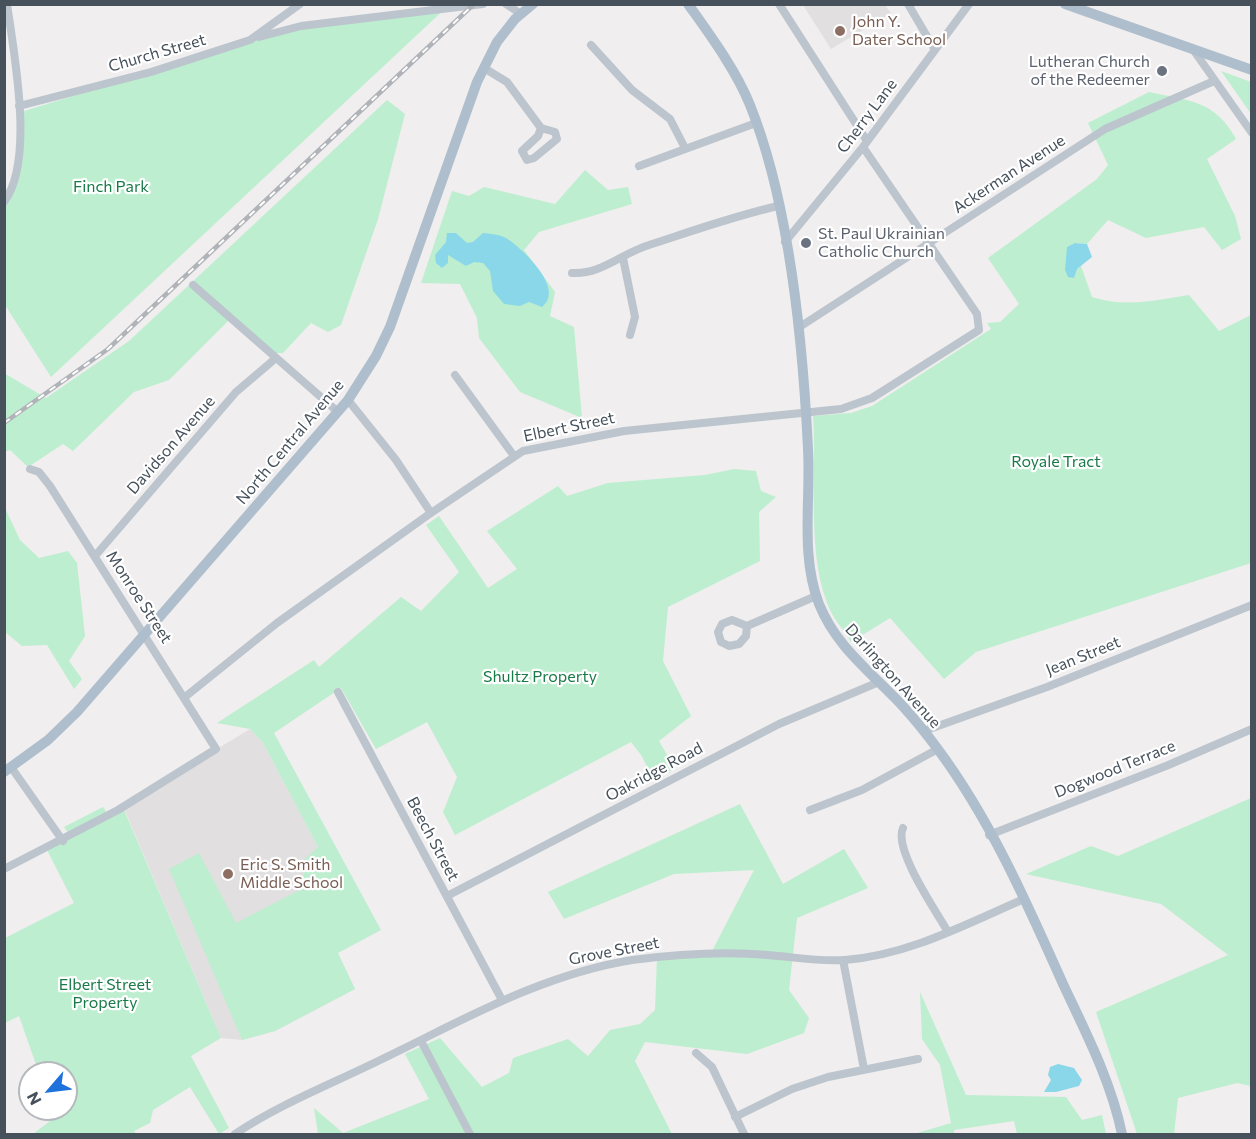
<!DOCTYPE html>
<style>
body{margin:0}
#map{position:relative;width:1256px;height:1139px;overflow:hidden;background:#f0eeee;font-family:Commissioner,sans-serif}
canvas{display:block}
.frame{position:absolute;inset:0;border:6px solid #46515b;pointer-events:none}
.north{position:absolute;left:18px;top:1061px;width:60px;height:60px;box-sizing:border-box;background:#fff;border:2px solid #b5b9bd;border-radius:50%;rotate:242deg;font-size:16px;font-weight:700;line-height:24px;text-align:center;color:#46515b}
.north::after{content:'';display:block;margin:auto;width:21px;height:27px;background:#1d73db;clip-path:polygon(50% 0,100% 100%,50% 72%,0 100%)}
</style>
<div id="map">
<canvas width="1256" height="1139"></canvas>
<div class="frame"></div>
<div class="north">N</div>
</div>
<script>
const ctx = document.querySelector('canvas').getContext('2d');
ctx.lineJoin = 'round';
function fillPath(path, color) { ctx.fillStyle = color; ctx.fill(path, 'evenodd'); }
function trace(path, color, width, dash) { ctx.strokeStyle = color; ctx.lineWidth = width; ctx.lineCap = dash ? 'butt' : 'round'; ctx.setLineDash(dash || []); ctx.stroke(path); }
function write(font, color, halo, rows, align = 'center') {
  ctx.font = font + ' Commissioner,sans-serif'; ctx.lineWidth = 4.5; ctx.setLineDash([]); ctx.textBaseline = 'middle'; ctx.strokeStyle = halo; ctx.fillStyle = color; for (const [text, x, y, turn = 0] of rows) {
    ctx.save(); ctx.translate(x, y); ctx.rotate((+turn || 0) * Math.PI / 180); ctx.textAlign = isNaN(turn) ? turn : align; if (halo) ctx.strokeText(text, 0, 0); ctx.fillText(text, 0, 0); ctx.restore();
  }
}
const education = new Path2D(`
 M803,5H885L891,13L831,49Z
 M250,729L263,743L318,847L305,887L355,989L275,1031L242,1040L221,1038L123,806Z`);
const green = new Path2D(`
 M449,5L51,377L5,305V196L13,187L21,112L304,25Z
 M1221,71L1251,82V114Z
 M1149,92C1189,101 1215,100 1236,139L1207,159L1235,216L1241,239L1222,250L1204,227L1146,238L1108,220L1087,244L1076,243L1077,269L1081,266L1092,297C1125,308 1156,300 1189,295L1219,331L1251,315V563L976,652L944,679L890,618L851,642C843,628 832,619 826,600C807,548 817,472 813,416L851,413L872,406L991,329L987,323L1000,322L1019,304L988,258L1097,179L1108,165L1088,123Z
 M387,100L405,114L378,219L341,325L328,332L311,323L283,353H267L229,320L169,380L134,392L73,451L63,444L28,467L10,450L5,452L4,373L46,398L129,341Z
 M585,170L608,190L628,187L632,204L539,232L524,250L555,292L550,316L574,327L582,418L520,392L479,338L477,318L460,284L421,283L452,191L469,196L484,187L555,204Z
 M734,469L756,471L761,491L776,497L759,512L760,561L668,607L663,661L691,716L659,741L675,769L654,780L641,755L631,742L455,835L443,812L457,777L427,722L376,749L341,688L274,733L381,930L338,953L355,989L275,1031L242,1040L169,869L199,853L236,923L305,887L302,862L318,847L263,743L250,729L217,723L314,660L319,667L401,597L421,611L459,572L426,525L439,516L488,588L517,569L487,531L558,486L567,496L608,483L705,475Z
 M5,508L20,540L39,558L68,551L77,563L85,636L69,661L82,679L74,689L47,645L22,646L5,632Z
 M1251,798V1086L1237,1083L1178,1098L1174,1134H1137L1096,1012L1228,955L1161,904L1026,874L1091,846L1118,856Z
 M740,804L783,884L844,849L868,888L797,918L789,990L809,1018L804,1033L747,1054L645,1042L635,1061L672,1134H318L314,1108L343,1133L429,1099L405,1054L440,1038L482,1087L509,1073L513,1058L568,1039L588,1056L610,1030L640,1024L655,1010L657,957L711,953L754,870L674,874L564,919L548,892Z
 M122,805L221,1038L191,1056L229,1128L219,1134L190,1087L153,1110L150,1123L134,1131L136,1134H33L54,1118L51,1109H66V1073H39L19,1016L5,1023V938L74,903L45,846L68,833L64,827L103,807L107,813Z
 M920,992L966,1095L1066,1097L1082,1120L1102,1115L1106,1134H1017L1014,1121L954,1130V1134H914L951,1123L940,1065L922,1039Z`);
const water = new Path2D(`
 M447,233H456L467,243L473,242L483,233C491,234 499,234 506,238C522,248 566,289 542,307L529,302L520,306L504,304L493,291L490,271L483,263L474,262L466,266L448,255V263L442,268L436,263L435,255L446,242Z
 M1075,243L1087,244L1092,257L1077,269L1074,278L1068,277L1065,270L1067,247Z
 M1058,1064L1074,1068L1082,1080L1079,1086L1056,1092H1044L1051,1080L1048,1075L1050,1067Z`);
const minor = new Path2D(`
 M506,4L521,14
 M779,4L867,141
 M908,4L935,50
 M259,37L301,26L483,4
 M591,45L632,90L670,119L685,148
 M1192,48L1252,133
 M484,68L507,82L541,128
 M19,106L151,72L250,40L300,4
 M541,128L555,132L557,139L534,158L527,160L522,151L538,136Z
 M639,166L756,123
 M4,202C35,161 14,54 7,4
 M785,242L863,147L969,4
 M623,258L635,317L630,335
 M572,273C601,275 622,253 649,245C692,231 734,216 778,206
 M193,285L338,412
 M798,328L1105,129L1214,81
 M455,375L514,456
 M348,400L396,460L431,513
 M95,556L236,392L276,358
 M732,620L747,626L746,636L739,644L729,646L721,642L718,632L722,624Z
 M747,626L816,596
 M338,692L502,1000
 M185,697L277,623L428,515L523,451L624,431L841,409L872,398L979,330L977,314L863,147
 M924,731L1047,687L1252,605
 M11,767L63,841
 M810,810L862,790L938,749
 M903,828C893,849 936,911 948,932
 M989,835L1166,766L1252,729
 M4,869L118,810L216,749L50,486L39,472L30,469
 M447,896L779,724L879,682
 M843,960L864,1069
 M421,1041L470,1134
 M696,1053L712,1067L744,1134
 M735,1117L792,1089L828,1077L918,1059
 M235,1134C278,1105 329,1085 376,1062C460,1022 539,975 632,960C677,954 723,951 768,955C794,957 819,962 845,960C909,955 966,924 1024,899`);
const major = new Path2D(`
 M688,4C710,35 736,70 750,105C789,202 803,345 808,449C811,500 800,555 819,604C834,641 860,663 888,691C906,708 922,728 937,748C990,819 1027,903 1063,984C1086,1033 1111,1081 1122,1134
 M1065,4L1252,70
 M4,772L48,740L77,712L348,400L376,356L390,327L477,82L497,42L515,19L533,4`);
const rail = new Path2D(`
 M4,423L108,349L474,4`);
const markers = [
 [840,31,6,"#8d6e63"],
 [1162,71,6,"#6b7280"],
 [806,243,6,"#6b7280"],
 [228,874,6,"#8d6e63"]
];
const educationNames = [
 ["John Y.",852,22],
 ["Dater School",852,40],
 ["Eric S. Smith",240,865],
 ["Middle School",240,883]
];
const streetNames = [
 ["Church Street",157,53,-16],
 ["Cherry Lane",867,116,-53],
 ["Ackerman Avenue",1009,174,-33],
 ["Elbert Street",569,427,-12],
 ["North Central Avenue",290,442,-50],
 ["Davidson Avenue",171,445,-49],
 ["Monroe Street",139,597,57],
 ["Jean Street",1083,656,-22],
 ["Darlington Avenue",893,676,48],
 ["Dogwood Terrace",1115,769,-22],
 ["Oakridge Road",654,772,-28],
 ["Beech Street",433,839,62],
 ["Grove Street",614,951,-11]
];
const worshipNames = [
 ["Lutheran Church",1150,62],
 ["of the Redeemer",1150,80],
 ["St. Paul Ukrainian",818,234,"left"],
 ["Catholic Church",818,252,"left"]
];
const parkNames = [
 ["Finch Park",111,187],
 ["Royale Tract",1056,462],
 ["Shultz Property",540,677],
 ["Elbert Street",105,985],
 ["Property",105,1003]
];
fillPath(education, '#e1dfe0');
fillPath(green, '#bdeecf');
fillPath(water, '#8bd7ea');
trace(minor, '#bcc5cd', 8);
trace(major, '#aebecc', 10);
trace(rail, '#b0b3b8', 4.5);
trace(rail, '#fff', 2, [7]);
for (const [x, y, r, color] of markers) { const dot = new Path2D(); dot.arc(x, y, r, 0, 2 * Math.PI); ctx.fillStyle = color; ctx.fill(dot); trace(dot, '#fff', 2); }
write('16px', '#785e54', '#fff', educationNames, 'left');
write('16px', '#46515b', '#fff', streetNames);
write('16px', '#5b616d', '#fff', worshipNames, 'right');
write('16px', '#197a48', '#fff', parkNames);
</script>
